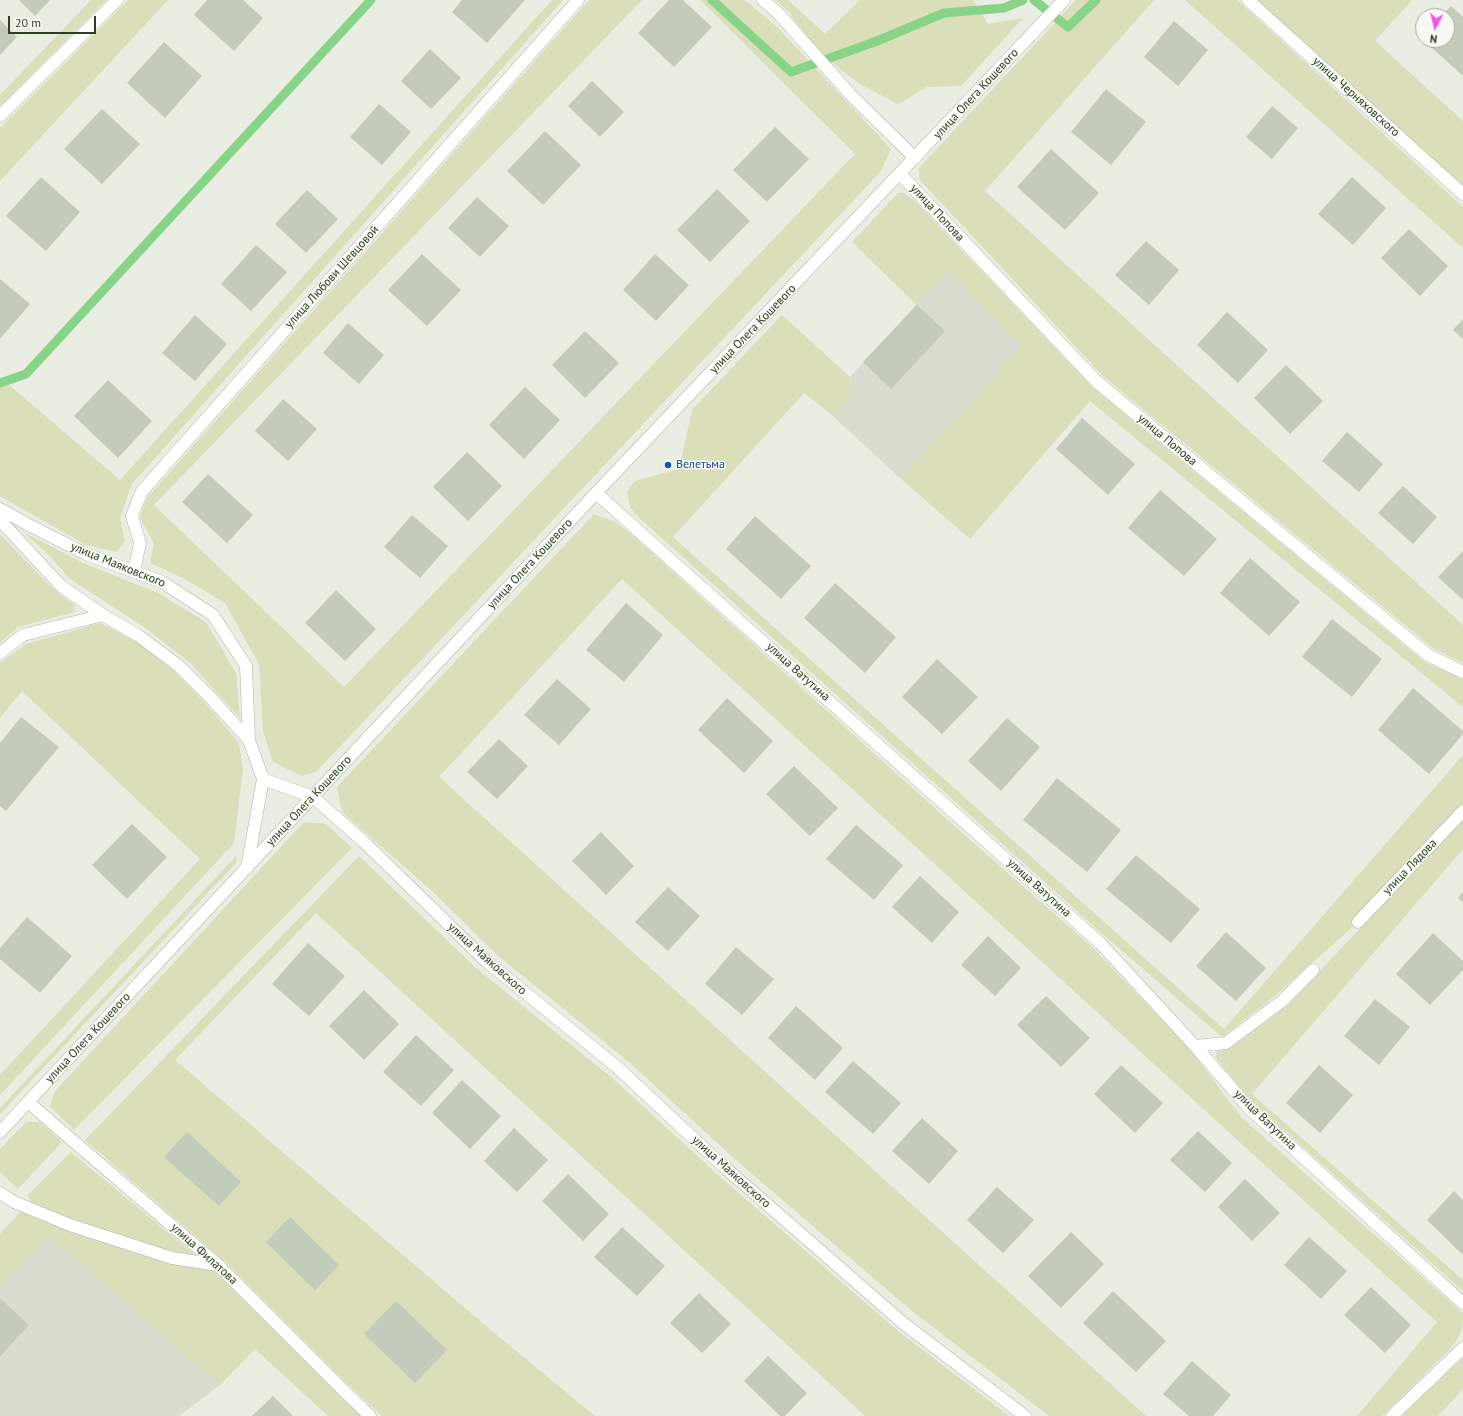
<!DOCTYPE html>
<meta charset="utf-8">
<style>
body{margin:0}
#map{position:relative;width:1463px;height:1416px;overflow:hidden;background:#e9ede2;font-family:"PT Sans",sans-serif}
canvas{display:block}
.north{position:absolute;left:1415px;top:8px;width:40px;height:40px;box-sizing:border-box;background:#f7f9f3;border:1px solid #a6af9f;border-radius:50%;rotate:187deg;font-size:11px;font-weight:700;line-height:16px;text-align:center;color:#2d3f21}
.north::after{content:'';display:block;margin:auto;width:14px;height:18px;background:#f855e8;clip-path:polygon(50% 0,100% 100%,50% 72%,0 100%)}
.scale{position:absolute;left:8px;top:16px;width:88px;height:18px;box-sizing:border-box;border:2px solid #2d3f21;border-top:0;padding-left:5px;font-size:12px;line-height:14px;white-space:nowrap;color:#2d3f21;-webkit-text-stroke:3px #f7f9f3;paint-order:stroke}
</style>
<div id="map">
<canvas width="1463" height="1416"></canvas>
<div class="north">N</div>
<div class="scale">20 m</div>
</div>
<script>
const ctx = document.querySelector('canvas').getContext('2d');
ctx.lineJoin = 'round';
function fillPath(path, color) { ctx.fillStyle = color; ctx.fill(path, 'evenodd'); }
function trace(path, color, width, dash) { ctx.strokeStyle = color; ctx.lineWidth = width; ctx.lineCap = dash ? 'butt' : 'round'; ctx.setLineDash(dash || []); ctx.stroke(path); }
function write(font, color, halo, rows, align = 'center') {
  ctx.font = font + ' "PT Sans",sans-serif'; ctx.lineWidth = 3; ctx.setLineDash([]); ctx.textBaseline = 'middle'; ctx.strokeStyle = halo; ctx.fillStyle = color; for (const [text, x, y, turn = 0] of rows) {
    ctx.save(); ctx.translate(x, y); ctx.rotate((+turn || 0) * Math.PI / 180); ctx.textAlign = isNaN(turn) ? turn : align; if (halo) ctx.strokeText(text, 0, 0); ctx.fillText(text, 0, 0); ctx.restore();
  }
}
const built = new Path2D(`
 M948,270L1022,346L900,478L833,416L852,395L850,377Z
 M49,1235L220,1385L179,1416H0V1357L29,1325L0,1298V1287Z`);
const green = new Path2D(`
 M91,0H106L0,106V95Z
 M128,0H168L0,181V128Z
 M552,0H563L132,484L120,518L125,542L116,552L86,545L0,496V377L120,480Z
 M589,0H642L154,505L344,687L855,154L700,0H745L779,29L891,149L881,171L316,772L302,776L273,762L263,731L259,664L225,603L183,578L150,563L154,543L140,518L147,498Z
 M776,0H788L825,34L860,0H973L988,24L1023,18L961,86L927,87L898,104L858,83L816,50L789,12Z
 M1076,0H1154L985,191L1463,625V663L1433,648L1104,377L919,179V168Z
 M1185,0H1237L1463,207V248Z
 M1257,0H1412L1375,41L1463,121V186Z
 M898,193H904L914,200L1091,386L1425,662L1463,679V707L1090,401L970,539L900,478L1022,346L948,270L917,305L852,242Z
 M782,315L850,377L852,395L833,416L804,393L673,537L1224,1029L1463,755V805L1358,922L1275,996L1222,1037L1107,938L636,515L630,507L627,491L635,481L679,469L692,410Z
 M594,514L613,521L629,532L950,822L1092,947L1193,1053L1241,1117L1463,1313C1463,1330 1461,1335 1451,1348L1382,1416H1357L1437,1322L622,579L439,777L1146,1416H1049L912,1311L737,1161L629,1062L496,954L432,891L342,812L337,787Z
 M22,531L83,563L158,593L206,622L236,673L240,718L189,662L144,627L70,579L48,554Z
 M0,534L50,586L74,605L75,612L18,627L0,643Z
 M100,623L137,642L173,670L206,704L239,743L243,769L234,843L0,1095V1075L200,859L22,691L0,718V663L26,644Z
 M1463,819V849L1252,1094L1463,1280V1291L1251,1100L1216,1058L1217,1051L1230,1048L1286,1007Z
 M304,822L326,824L352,848L74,1130L50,1106L55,1091Z
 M237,855L236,863L0,1114V1108Z
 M359,856L476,968L611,1077L718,1175L898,1331L1009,1416H865L316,913L175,1060L493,1332L595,1416H382L337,1374L223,1260L85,1140Z
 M26,1122H40L62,1142L18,1189L0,1172V1149Z
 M71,1152L213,1270L362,1416H328L255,1349L220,1385L49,1236L0,1287V1234L31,1200L27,1196Z
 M1463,1358V1389L1438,1416H1401Z`);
const stream = new Path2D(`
 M712,0L791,72L877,41L944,13L1004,8L1023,0
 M1034,0L1068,27L1096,0
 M0,383L26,374L371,0`);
const building = new Path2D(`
 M19,0H50L35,16Z
 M207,0H243L263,18L234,51L194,15Z
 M462,0H525L487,43L452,12Z
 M669,0H683L712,27L674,67L638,33Z
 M1451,6L1463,17V74L1462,75L1421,38L1423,36V40H1447V16H1441Z
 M0,20L17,37L0,55Z
 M1174,21L1208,50L1178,86L1144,57Z
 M164,42L202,76L165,118L127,83Z
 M430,49L461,78L431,109L401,81Z
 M592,81L624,112L600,137L568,106Z
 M1106,89L1146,122L1111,165L1071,132Z
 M379,104L411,132L382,165L350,137Z
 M1272,106L1298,128L1272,159L1246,137Z
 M102,109L140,144L102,184L64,149Z
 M775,127L809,159L767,202L733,170Z
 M545,131L581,165L543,205L507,171Z
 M1051,149L1099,193L1065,230L1017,187Z
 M41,177L80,212L46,251L6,216Z
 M1352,177L1386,208L1353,245L1318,214Z
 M717,189L750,221L710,262L677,230Z
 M307,190L338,219L306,253L275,224Z
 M477,197L509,226L480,257L448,228Z
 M1409,229L1448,266L1420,296L1381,258Z
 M1146,241L1179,270L1149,305L1115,275Z
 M256,245L287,272L251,311L221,284Z
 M422,254L461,290L427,326L388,290Z
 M655,254L689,285L656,321L623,290Z
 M0,279L30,304L0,339Z
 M917,305L945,331L891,389L863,362Z
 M1227,312L1268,350L1238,383L1197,345Z
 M195,315L227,344L195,381L162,353Z
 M1463,319V339L1453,330Z
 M348,323L384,355L359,384L323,353Z
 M585,331L619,363L585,398L552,365Z
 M1286,365L1323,401L1290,434L1254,398Z
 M108,380L152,421L118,458L74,416Z
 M525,387L560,420L524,459L489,425Z
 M283,399L317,429L288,461L255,431Z
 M1082,418L1135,464L1108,495L1056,449Z
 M1347,432L1383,464L1359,492L1322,461Z
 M467,452L502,486L468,521L433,487Z
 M208,474L253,515L227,543L182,502Z
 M1403,486L1437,517L1413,544L1378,513Z
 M1160,490L1217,539L1184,576L1128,528Z
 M412,515L448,546L420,578L384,547Z
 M755,516L811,566L781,599L726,549Z
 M1463,551V600L1438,577Z
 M1250,558L1300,602L1269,636L1220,593Z
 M835,583L896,637L865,673L804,618Z
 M336,590L376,629L345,661L305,623Z
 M626,603L663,635L624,682L586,650Z
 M1332,619L1382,659L1352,697L1302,657Z
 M937,659L978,697L942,734L902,697Z
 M557,679L591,709L559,745L524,715Z
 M1413,688L1463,731V734L1429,774L1378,730Z
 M727,698L773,741L744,773L698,730Z
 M21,717L59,747L6,811L0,806V743Z
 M1007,718L1040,747L1001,791L968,761Z
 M499,739L528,766L497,799L467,772Z
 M794,766L838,808L810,836L766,794Z
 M1057,778L1121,830L1087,872L1023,820Z
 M132,824L167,857L127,899L92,865Z
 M856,825L903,865L874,900L826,859Z
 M601,832L634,866L606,895L572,861Z
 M1136,855L1200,909L1171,943L1106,889Z
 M920,876L959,912L932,943L892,907Z
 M668,887L700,916L668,951L635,922Z
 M1463,892V902L1458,898Z
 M27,917L72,956L40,993L0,959V948Z
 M1226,932L1266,968L1236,1001L1196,966Z
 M1433,933L1463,961V970L1430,1005L1396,974Z
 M988,936L1021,968L995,996L961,965Z
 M308,943L345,976L309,1016L272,984Z
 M736,947L774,979L742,1015L705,984Z
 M364,990L399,1024L364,1060L329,1026Z
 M1046,996L1090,1038L1061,1067L1017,1025Z
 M1375,999L1410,1027L1379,1065L1344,1036Z
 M796,1006L843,1048L815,1080L768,1038Z
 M416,1035L454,1070L421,1106L383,1072Z
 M853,1061L901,1103L873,1134L825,1092Z
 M1121,1065L1163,1103L1135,1133L1094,1094Z
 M1319,1065L1353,1095L1320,1133L1286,1103Z
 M462,1080L501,1116L470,1149L432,1113Z
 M922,1118L958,1151L929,1184L892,1151Z
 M514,1128L548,1160L517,1192L484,1161Z
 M1198,1131L1232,1163L1205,1192L1170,1160Z
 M187,1132L241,1182L219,1206L164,1157Z
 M568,1174L609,1214L583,1241L542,1201Z
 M1245,1179L1280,1213L1252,1241L1218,1207Z
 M997,1187L1034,1220L1003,1253L967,1220Z
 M1454,1191L1463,1200V1255L1427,1220Z
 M290,1217L339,1265L315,1290L266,1242Z
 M622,1227L665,1266L637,1296L594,1257Z
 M1071,1232L1104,1264L1061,1308L1028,1276Z
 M1309,1237L1347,1271L1321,1299L1284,1265Z
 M1371,1287L1411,1325L1385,1353L1344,1315Z
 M1113,1291L1166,1341L1136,1372L1083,1323Z
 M699,1293L731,1324L702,1353L670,1323Z
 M0,1298L29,1325L0,1357Z
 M396,1301L447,1350L415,1383L364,1334Z
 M768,1356L807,1393L785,1416H780L744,1381Z
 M1192,1361L1231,1395L1213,1416H1189L1163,1394Z
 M273,1396L293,1416H252Z`);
const minor = new Path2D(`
 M763,0L779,14L850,94L915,158
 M1248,0L1463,194
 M0,116L117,0
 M900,174L1097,382L1428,655L1463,672
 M596,493L1100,943L1195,1046L1249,1108L1463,1303
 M0,509L27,524L86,554L162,582L213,615L246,666L249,740L263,779L313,797L364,842L486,961L617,1067L722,1165L903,1323L1025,1416
 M0,520L61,586L103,615L139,636L179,666L210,697L249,740
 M134,571L140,543L132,516L142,491L578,0
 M0,653L23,635L103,615
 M247,868L263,779
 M1358,922L1463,811
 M1195,1046L1226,1043L1282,1001L1313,970
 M28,1102L72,1140L218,1265L335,1382L370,1416
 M0,1132L596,493L1064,0
 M0,1193L14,1202L70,1225L172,1258L218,1265
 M1392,1416L1463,1348`);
const markers = [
 [668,465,4,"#1a4fb4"]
];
const streetNames = [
 ["улица Олега Кошевого",976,94,-47],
 ["улица Черняховского",1356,97,42],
 ["улица Попова",937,213,47],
 ["улица Любови Шевцовой",332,277,-48],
 ["улица Олега Кошевого",753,329,-46],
 ["улица Попова",1167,440,40],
 ["улица Олега Кошевого",530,564,-47],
 ["улица Маяковского",118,565,22],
 ["улица Ватутина",798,672,42],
 ["улица Олега Кошевого",309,801,-47],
 ["улица Лядова",1410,867,-46],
 ["улица Ватутина",1039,888,42],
 ["улица Маяковского",487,959,42],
 ["улица Олега Кошевого",88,1038,-47],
 ["улица Ватутина",1265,1120,44],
 ["улица Маяковского",731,1172,42],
 ["улица Филатова",204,1254,42]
];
const transitNames = [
 ["Велетьма",676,465]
];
fillPath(built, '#d8ddd0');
fillPath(green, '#dadfba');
trace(stream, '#87d488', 9);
fillPath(building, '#c3cbba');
trace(minor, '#adb5a4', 13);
trace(minor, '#fff', 12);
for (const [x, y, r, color] of markers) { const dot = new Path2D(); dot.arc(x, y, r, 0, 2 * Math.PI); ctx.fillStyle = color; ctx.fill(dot); trace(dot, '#f7f9f3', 1.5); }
write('12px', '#2d3f21', '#f7f9f3', streetNames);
write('12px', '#164399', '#f7f9f3', transitNames, 'left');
</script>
